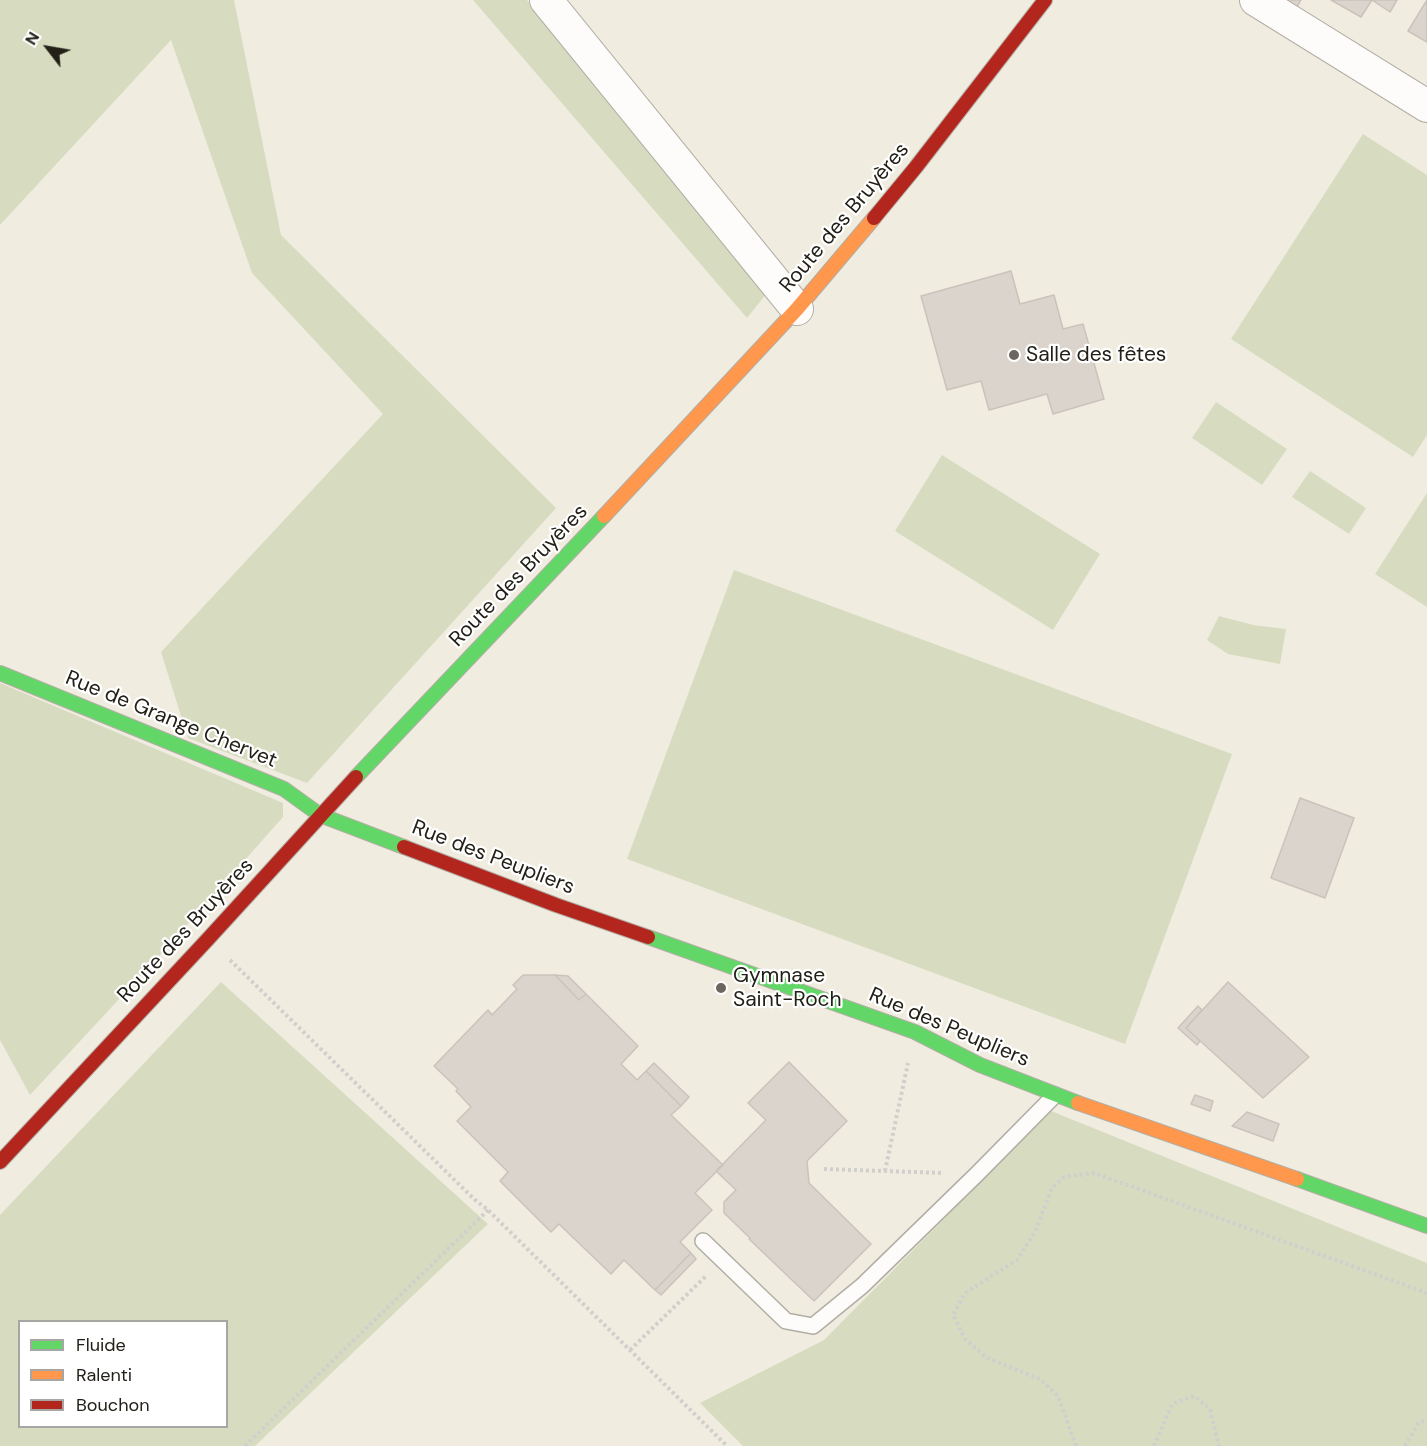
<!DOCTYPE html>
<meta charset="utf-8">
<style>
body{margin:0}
#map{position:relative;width:1427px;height:1446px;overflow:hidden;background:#f1ece0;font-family:"DM Sans",sans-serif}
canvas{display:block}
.legend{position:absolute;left:18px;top:1320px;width:210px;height:108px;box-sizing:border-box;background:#fff;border:2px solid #a7a6a3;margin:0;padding:8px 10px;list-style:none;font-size:18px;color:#232018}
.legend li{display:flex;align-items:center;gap:12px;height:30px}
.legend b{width:30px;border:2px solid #a7a6a3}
.north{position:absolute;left:18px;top:18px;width:60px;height:60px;-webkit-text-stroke:4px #fff;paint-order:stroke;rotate:301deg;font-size:16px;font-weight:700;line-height:24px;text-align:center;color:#232018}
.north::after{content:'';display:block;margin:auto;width:21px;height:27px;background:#232018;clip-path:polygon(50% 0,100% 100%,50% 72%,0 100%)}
</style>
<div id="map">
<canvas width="1427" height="1446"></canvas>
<ul class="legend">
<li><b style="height:8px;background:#63d668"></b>Fluide</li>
<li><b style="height:8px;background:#ff974d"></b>Ralenti</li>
<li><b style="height:8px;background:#b3261e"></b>Bouchon</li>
</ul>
<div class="north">N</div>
</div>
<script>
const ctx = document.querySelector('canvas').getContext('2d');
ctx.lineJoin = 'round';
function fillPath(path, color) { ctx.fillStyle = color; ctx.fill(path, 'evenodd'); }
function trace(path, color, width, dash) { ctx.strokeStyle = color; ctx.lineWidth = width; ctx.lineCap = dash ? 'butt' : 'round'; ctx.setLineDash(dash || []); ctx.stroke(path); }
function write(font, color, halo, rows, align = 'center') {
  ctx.font = font + ' "DM Sans",sans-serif'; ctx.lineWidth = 4.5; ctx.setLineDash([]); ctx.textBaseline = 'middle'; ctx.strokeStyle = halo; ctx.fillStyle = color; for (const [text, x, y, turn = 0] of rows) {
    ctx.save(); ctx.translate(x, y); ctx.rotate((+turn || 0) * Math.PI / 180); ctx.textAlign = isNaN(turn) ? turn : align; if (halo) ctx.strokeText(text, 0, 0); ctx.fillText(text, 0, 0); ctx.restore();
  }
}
const green = new Path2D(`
 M0,0H234L281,235L556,508L307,783L188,738L161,652L383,414L252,273L171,40L0,225Z
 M473,0H527L767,293L747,318Z
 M1363,134L1427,175V435L1413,457L1231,339Z
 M1216,402L1287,449L1262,485L1192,438Z
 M942,455L1100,554L1053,630L895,531Z
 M1310,471L1366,508L1349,534L1292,497Z
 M1427,493V607L1375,574Z
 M734,570L1232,754L1125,1044L627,859Z
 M1219,616L1253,625L1286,629L1280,664L1228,654L1207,640Z
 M0,683L283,803V817L174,940L30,1095L0,1040Z
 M221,982L488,1224L255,1446H0V1215ZM20,1322H226V1426H20Z
 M1051,1111L1427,1263V1446H743L700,1403L824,1340Z`);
const building = new Path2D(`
 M1281,0H1301L1296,9Z
 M1331,0H1397L1390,12L1372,0L1361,17Z
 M1427,0V42L1408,31Z
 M1011,271L1020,304L1054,295L1063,329L1083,324L1104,399L1053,414L1047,394L989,410L981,381L947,390L921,296Z
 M1300,798L1354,818L1325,898L1271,878Z
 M523,975H555L579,1000L586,994L638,1046L621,1064L637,1080L646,1071L681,1106L671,1115L723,1165L695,1193L712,1210L680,1242L691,1253L655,1290L624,1260L611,1274L559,1224L551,1232L500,1181L508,1172L457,1121L471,1107L456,1091L458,1089L434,1066L488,1010L492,1015L517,989L513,985Z
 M555,975L568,976L586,994L579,1000Z
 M1228,982L1309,1057L1263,1098L1186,1028Z
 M1198,1006L1202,1010L1186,1028L1200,1041L1197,1045L1178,1028Z
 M789,1062L847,1121L807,1161L809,1183L871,1244L814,1301L749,1239L750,1238L724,1213V1202L736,1190L716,1171L766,1120L748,1103Z
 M654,1063L689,1097L681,1106L646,1071Z
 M1195,1095L1213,1101L1210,1111L1191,1104Z
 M1247,1112L1279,1124L1273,1141L1232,1126Z
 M691,1253L696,1259L661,1295L655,1290Z`);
const path = new Path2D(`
 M230,960L474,1199L488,1210L727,1446
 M824,1169L944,1173
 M885,1171L908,1063
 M630,1350L707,1275
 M245,1446L488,1210
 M1076,1446L1058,1396L1040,1379L987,1358L965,1339L953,1315L965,1293L1017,1260L1035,1232L1052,1188L1064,1177L1094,1173L1427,1293
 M1154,1446L1172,1404L1194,1396L1210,1409L1219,1446
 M1405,1446L1419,1422L1427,1420`);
const lane = new Path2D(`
 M703,1241L786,1321L813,1326L862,1286L977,1174L1055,1095`);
const street = new Path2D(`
 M546,0L797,309
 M1256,0L1427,106`);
const fast = new Path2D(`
 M0,673L284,789L320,815L404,847
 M356,777L604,516
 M648,937L915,1032L980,1065L1078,1103
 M1297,1179L1427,1226`);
const slow = new Path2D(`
 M604,516L797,309L874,218
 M1078,1103L1297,1179`);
const jam = new Path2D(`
 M874,218L916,167L1045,0
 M404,847L556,905L648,937
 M0,1162L208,939L356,777`);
const markers = [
 [1014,355,6,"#6b675e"],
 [721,988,6,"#6b675e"]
];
const streetNames = [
 ["Route des Bruyères",845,218,-50],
 ["Route des Bruyères",519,576,-46],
 ["Rue de Grange Chervet",171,720,22],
 ["Rue des Peupliers",493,858,21],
 ["Route des Bruyères",186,931,-47],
 ["Rue des Peupliers",949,1028,23]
];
const poiNames = [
 ["Salle des fêtes",1026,355],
 ["Gymnase",733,976],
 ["Saint-Roch",733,1000]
];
fillPath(green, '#d7dcc1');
fillPath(building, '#dbd4cd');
trace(building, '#cac3bc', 1.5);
trace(lane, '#b2aea5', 18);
trace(street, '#b2aea5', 34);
trace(fast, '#b2aea5', 16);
trace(slow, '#b2aea5', 16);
trace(jam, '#b2aea5', 16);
trace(path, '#d1cfcc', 4, [3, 3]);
trace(lane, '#fdfcfa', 15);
trace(street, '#fdfcfa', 32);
trace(fast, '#63d668', 14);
trace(slow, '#ff974d', 14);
trace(jam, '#b3261e', 14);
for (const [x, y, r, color] of markers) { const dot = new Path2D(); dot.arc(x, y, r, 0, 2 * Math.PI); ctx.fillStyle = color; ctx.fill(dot); trace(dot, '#fff', 2); }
write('21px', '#232018', '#fff', streetNames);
write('21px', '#232018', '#fff', poiNames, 'left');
</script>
